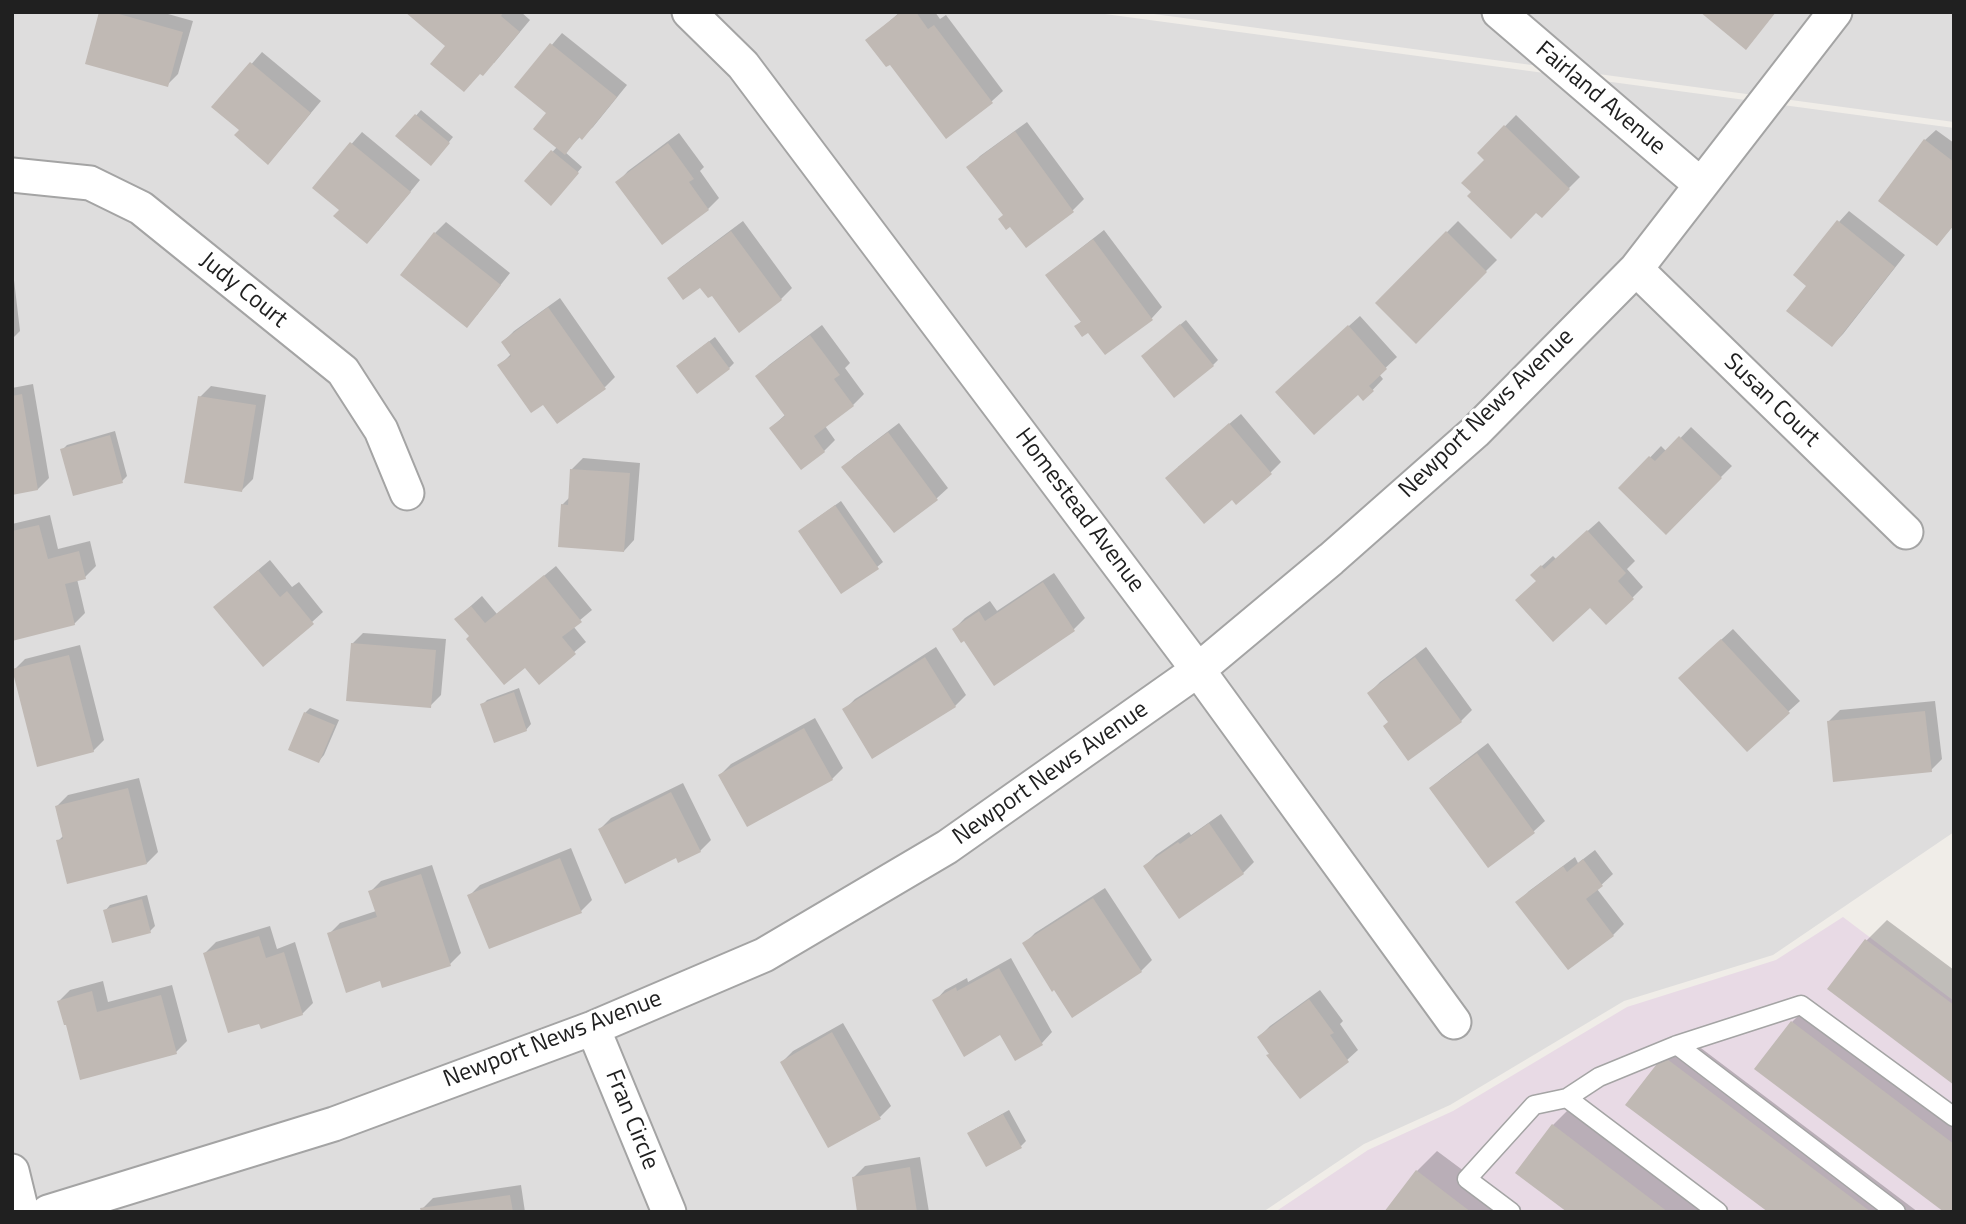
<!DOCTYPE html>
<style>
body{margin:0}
#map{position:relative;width:1966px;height:1224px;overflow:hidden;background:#f0ede8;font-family:"Titillium Web",sans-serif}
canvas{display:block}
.frame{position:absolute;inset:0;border:14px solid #202020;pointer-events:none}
</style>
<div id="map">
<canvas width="1966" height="1224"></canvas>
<div class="frame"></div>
</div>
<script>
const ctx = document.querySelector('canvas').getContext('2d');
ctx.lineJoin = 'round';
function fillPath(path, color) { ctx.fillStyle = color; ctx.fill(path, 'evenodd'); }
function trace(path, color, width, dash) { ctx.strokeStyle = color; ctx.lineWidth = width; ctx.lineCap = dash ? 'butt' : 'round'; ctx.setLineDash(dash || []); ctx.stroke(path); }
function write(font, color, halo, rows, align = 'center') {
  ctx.font = font + ' "Titillium Web",sans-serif'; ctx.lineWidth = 6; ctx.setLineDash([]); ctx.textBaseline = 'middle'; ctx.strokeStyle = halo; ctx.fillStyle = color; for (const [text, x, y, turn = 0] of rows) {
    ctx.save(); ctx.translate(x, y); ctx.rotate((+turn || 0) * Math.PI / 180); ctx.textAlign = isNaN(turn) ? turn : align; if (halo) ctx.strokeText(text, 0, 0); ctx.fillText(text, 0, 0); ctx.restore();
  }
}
const residential = new Path2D(`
 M12,12H1090L1954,128V832L1773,955L1624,1001L1450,1105L1364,1144L1263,1212H12Z
 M1139,12H1954V122Z`);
const industrial = new Path2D(`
 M1843,917L1954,1001V1212H1275L1368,1150L1453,1111L1627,1007L1776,960Z`);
const shadow = new Path2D(`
 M101,12H161L193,21L178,74L167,85Z
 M408,12H521L530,20L494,63L448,46Z
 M900,12H935L940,19L946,15L1003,91L992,101L946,136L890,62L868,40Z
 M562,33L627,85L593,127L582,137L581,136L565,152L582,167L556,198L526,181L557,147L548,113L516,87Z
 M262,52L321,101L279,151L241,129L214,107Z
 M421,110L453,137L435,159L398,136Z
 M1516,115L1580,177L1541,216L1479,153Z
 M1027,122L1084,199L1073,210L1026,245L969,167L980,156Z
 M1936,130L1954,143V225L1937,244L1925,140Z
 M362,132L420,180L378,231L341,209L314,187Z
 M679,133L704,167L700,171L719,198L708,209L662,243L618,182L628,171Z
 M1849,211L1905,255L1843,334L1832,345L1808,285L1839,222Z
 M743,221L792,288L781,299L712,294L701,285L669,279L680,268Z
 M1458,221L1497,260L1416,341L1377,303Z
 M446,222L510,273L477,315L435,233Z
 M1104,230L1162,307L1152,318L1089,330L1076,326L1082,321L1048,276L1059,265Z
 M12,263L20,331L12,339Z
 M560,298L615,377L605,387L499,366L511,354L503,342L514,331Z
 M1360,316L1397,357L1379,374L1383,379L1364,399L1358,393L1288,381Z
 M1186,320L1218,360L1213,365L1148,351Z
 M822,325L850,363L845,368L864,394L853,405L825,426L835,440L824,451L771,428L786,414L758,376L769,365Z
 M715,337L734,363L729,368L683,361Z
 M33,384L49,478L38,489L12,493V388Z
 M211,386L266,395L253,479L242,490L200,397Z
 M1241,414L1281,462L1270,473L1232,498L1178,467Z
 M899,423L948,488L937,498L894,531L844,467L854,457Z
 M1691,427L1732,466L1666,532L1621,488L1661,446L1667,452Z
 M115,431L127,476L122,481L62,450L67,445Z
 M583,458L640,463L634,540L624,551L562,505L570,497L572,469Z
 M841,501L883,562L877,567L806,526Z
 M50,515L58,549L90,541L96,566L85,577L77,579L85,613L74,624L12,639V524Z
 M1599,521L1635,561L1627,569L1643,587L1632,598L1590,605L1532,575L1553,556L1556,559Z
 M270,560L292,587L299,582L323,612L312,622L226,597Z
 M556,566L592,610L573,626L586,642L539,682L525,665L456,619L482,596L497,614Z
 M1054,573L1085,618L1074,629L995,683L965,638L954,629L965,618L990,601L997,611Z
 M1733,629L1800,701L1747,749L1691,667Z
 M363,633L446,639L441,695L430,706L352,644Z
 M80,645L104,740L93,751L14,670L25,659Z
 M936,647L966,695L955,706L844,710L855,699Z
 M1426,647L1472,710L1461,721L1409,759L1390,721L1369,693L1380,682Z
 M519,688L531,724L526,730L482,705L487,700Z
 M1935,701L1942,759L1931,770L1829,721L1840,710Z
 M310,708L339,720L324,755L319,761L305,713Z
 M815,718L843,768L832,779L720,775L731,764Z
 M1488,743L1545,821L1534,831L1488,865L1431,788L1442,778Z
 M139,778L158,852L147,863L58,841L64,835L57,806L68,795Z
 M683,783L711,840L700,851L677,856L600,829L611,818Z
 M1221,814L1254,862L1243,873L1180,917L1145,866L1156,855L1189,832L1191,835Z
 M571,848L592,900L581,911L469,896L480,885Z
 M1595,850L1613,874L1597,889L1624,924L1613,935L1568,968L1518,902L1529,891L1575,857L1578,863Z
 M432,865L461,953L450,964L381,979L329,934L340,923L376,911L370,892L381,881Z
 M1105,888L1152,960L1141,971L1024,944L1035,933Z
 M147,895L155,926L150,931L105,911L110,905Z
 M1887,920L1954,970V1082L1829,989L1867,940Z
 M270,926L277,949L295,942L313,1003L302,1014L205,953L216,942Z
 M1011,958L1052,1032L1042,1043L1001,1033L935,1001L945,990L967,978L968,982Z
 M103,981L108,1002L172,985L187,1041L176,1052L67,1023L59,1001L70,990Z
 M1320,990L1343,1021L1340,1024L1358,1050L1347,1060L1271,1053L1259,1037L1270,1026Z
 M1812,1002L1954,1108V1212L1792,1022Z
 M843,1023L891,1106L880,1117L782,1062L793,1051Z
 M1685,1036L1918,1212H1771L1628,1105Z
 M1573,1105L1716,1212H1570L1553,1125Z
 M1009,1110L1026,1141L1021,1146L970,1134L975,1129Z
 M1437,1151L1519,1212H1386L1417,1171Z
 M920,1157L929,1212H859L854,1177L865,1166Z
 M521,1185L525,1212H422V1209L433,1198Z`);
const building = new Path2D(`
 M99,12H112L183,32L168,87L85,64Z
 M405,12H504L501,16L520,32L483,76L480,74L464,92L430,64L445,46Z
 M901,12H916L928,29L934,25L993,103L946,139L890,65L886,67L865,40Z
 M1700,12H1776L1746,50Z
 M550,43L617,97L582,140L579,137L565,155L533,129L546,113L514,87Z
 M250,62L311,113L268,165L234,135L239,130L211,107Z
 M415,114L450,143L431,166L395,136Z
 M1504,125L1570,189L1542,218L1536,213L1511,239L1467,196L1471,192L1461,183L1484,160L1477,153Z
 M1015,131L1074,212L1026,248L1010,227L1006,230L998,219L1003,215L966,167Z
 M1924,139L1954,162V225L1937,246L1878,201Z
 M350,142L411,192L367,244L333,216L339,210L312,188Z
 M668,143L694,179L689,182L709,210L662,245L615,182Z
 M551,150L579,173L551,206L524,181Z
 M1837,220L1895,267L1832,347L1786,311L1806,286L1793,275Z
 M731,231L782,300L739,333L712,296L708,298L700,288L683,300L667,278Z
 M1446,231L1487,272L1416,344L1375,303Z
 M434,232L501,285L467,328L400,275Z
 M1093,239L1153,320L1105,355L1088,333L1082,337L1074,326L1081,322L1045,275Z
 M548,307L606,389L557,424L543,405L531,413L497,365L511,356L501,342Z
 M1180,324L1214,366L1174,398L1141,356Z
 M1348,325L1387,369L1369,386L1374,391L1363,401L1358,395L1314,435L1275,392Z
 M810,335L840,375L834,379L854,406L814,436L825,452L801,470L769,428L785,416L755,376Z
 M709,341L730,369L697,394L676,366Z
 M22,394L38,490L12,495V396Z
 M198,396L256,405L242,492L184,483Z
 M1229,423L1272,474L1236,505L1232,500L1204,524L1165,478Z
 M888,432L938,500L894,533L841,467Z
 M110,435L123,483L73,496L60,449Z
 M1679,436L1722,478L1666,535L1618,488L1649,456L1655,461Z
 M570,469L630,473L624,552L558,547L561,504L568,505Z
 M835,505L879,569L841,594L798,531Z
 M39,525L48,559L79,551L86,579L65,584L75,625L12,641V531Z
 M1587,530L1626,573L1618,581L1634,599L1606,625L1590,608L1553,642L1515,600L1536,581L1530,575L1541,565L1544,569Z
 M258,570L280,597L287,591L314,624L263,667L213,607Z
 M544,575L582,622L562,637L576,654L539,685L525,668L504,685L466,639L469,636L454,619L471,606L485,623Z
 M1043,582L1075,631L994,686L964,641L961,643L952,629L979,611L985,621Z
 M1721,639L1790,713L1747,752L1678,678Z
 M351,643L436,650L431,708L346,701Z
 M69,655L94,752L37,767L12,669Z
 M925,657L956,707L872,759L842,709Z
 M1415,657L1462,722L1408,761L1383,726L1388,722L1367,693Z
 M514,692L527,731L494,743L480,704Z
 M1925,711L1932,772L1833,782L1827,721Z
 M304,712L335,725L319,763L288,750Z
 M804,728L833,780L747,827L718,775Z
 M1477,753L1535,833L1488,868L1429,788Z
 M128,788L147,864L67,884L56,840L63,839L55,806Z
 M671,792L701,852L678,863L676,858L625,884L598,829Z
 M1209,823L1244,874L1179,919L1143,866L1178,842L1180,844Z
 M560,858L582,913L489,949L467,895Z
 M1583,859L1603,886L1586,899L1614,936L1568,970L1515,902L1563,866L1567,872Z
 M421,874L451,966L382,988L380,981L346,993L327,933L377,917L368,891Z
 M1093,898L1142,972L1072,1018L1054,990L1052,992L1022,943Z
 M142,899L151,933L112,943L103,910Z
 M259,936L266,958L284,952L303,1015L261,1029L259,1024L228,1033L203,953Z
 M1865,939L1954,1005V1085L1827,989Z
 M999,968L1043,1045L1015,1061L1000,1035L964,1057L932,1000L956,987L957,991Z
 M92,991L97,1012L161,995L177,1054L80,1080L66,1025H64L57,1001Z
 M1309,999L1334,1033L1330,1035L1349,1062L1300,1099L1266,1055L1269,1054L1257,1037Z
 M1791,1021L1954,1144V1212H1944L1754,1069Z
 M832,1032L881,1119L828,1148L780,1062Z
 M1663,1056L1871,1212H1768L1625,1105Z
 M1003,1114L1022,1148L986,1167L967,1133Z
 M1552,1124L1668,1212H1567L1515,1173Z
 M910,1167L917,1212H857L852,1177Z
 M1416,1170L1471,1212H1384Z
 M510,1195L513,1212H421L420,1208Z`);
const service = new Path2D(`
 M1677,1045L1896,1212
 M1511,1212L1467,1179L1534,1105L1567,1098
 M1718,1212L1567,1098L1599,1077L1677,1045L1801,1005L1954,1117`);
const minor = new Path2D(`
 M689,12L743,65L1198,670L1454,1022
 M1499,12L1701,185
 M12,175L90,183L141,208L343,371L381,430L407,493
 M1636,269L1906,532
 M593,1028L669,1212
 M12,1171L22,1212
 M48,1212L334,1124L593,1028L764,955L947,847L1198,670L1331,559L1475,432L1636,269L1835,12`);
const streetNames = [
 ["Fairland Avenue",1600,99,40],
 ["Judy Court",243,291,39],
 ["Susan Court",1771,401,44],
 ["Newport News Avenue",1487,414,-44],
 ["Homestead Avenue",1079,511,53],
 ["Newport News Avenue",1051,774,-35],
 ["Newport News Avenue",553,1040,-21],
 ["Fran Circle",631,1120,68]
];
fillPath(residential, '#dedddd');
fillPath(industrial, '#e8dae5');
fillPath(shadow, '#0003');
fillPath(building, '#c0b9b4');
trace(service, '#a4a4a4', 21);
trace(minor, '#a4a4a4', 37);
trace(service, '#fff', 18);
trace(minor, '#fff', 33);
write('24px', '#202020', '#fff', streetNames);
</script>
